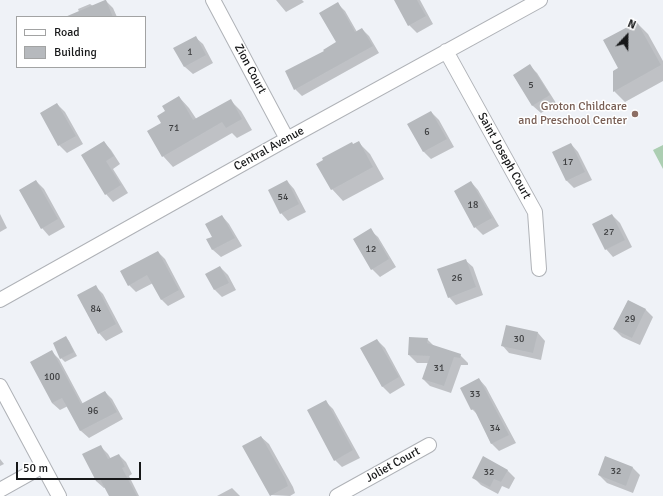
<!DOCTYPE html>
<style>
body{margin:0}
#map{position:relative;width:663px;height:496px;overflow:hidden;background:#eff2f7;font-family:Signika,sans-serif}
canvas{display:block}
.legend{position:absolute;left:16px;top:16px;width:130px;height:52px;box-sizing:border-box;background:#fff;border:1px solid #a2a3a3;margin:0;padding:5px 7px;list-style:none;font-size:12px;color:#171819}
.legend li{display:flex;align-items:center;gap:8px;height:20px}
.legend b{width:20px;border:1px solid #a2a3a3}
.north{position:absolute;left:607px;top:16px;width:40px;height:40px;-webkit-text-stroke:3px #fff;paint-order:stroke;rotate:22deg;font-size:11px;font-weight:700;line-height:16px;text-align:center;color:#171819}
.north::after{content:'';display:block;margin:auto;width:14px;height:18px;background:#171819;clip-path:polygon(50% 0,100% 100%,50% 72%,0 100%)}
.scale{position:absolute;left:16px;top:462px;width:125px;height:18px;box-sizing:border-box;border:2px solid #171819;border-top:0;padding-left:5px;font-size:12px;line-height:14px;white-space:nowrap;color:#171819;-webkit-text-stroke:3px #fff;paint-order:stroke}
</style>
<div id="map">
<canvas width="663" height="496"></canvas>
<ul class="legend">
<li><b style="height:5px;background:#fff"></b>Road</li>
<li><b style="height:11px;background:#b6b9bd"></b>Building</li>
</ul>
<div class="north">N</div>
<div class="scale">50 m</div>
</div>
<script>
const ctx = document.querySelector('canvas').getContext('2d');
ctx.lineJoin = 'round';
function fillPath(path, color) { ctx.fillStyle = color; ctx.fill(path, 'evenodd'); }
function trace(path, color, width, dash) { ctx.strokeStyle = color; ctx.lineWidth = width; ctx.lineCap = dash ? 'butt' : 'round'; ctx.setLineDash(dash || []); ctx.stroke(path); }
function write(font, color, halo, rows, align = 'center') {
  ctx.font = font + ' Signika,sans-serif'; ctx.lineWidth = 3; ctx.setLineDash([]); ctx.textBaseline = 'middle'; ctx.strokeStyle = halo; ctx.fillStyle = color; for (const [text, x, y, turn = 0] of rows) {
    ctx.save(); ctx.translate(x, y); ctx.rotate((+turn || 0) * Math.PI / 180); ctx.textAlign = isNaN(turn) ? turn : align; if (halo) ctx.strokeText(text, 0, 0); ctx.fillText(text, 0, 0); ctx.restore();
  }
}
const green = new Path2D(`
 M663,145V169L653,150Z`);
const shadow = new Path2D(`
 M276,0H302L304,2L286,12Z
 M395,0H420L433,24L417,33L409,25Z
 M106,1L113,8L117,17H81L78,9L90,4L93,6Z
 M338,4L345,11L357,32L362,29L369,36L379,53L302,96L295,89L325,51L337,43Z
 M637,23L648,34L663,61V81L625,102L614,91V71L620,68Z
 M195,37L203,44L213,63L193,74L185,67L175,49Z
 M530,66L537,73L556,103L541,113L533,106L514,76Z
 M179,97L189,108L197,120L231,101L241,111L252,130L237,138L232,133L173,167L163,156L162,123L167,112Z
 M57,104L65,112L83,144L67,153L59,145Z
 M431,112L439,120L454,147L431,159L424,152L409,125Z
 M104,142L111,150L120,164L113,169L128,193L113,202L106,194Z
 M359,143L370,154L384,179L343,201L332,189L354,145Z
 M571,144L578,152L592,180L574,188L567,181L553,152Z
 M36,181L44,189L65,227L49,236L42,228Z
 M287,181L294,189L306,212L288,221L281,213Z
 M471,182L478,190L499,226L483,235L475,227Z
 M0,214L7,228L0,232Z
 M612,215L620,223L632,247L613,257L606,249Z
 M222,216L229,224L242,246L221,257L213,250L208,240L213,237Z
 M370,230L378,237L396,267L380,277L372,269L354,240Z
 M158,252L165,259L185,297L168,306L162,300L153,283L136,292L129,285Z
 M465,260L473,267L483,295L456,305L449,297Z
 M220,267L228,275L236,290L222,297L215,290L207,274Z
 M95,286L103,294L123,332L106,341L99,333Z
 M628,301L646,310L653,317L640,345L622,337L614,329Z
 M538,333L545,341L541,360L509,353L502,345Z
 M66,337L69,341L77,356L65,362L61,358Z
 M427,339L434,346L460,355L468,363V365H461L451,393L430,386L423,379L428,363H417L409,355Z
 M377,340L385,348L405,385L390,394L382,386Z
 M52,352L59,359L83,404L105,392L112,399L123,419L89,438L81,431L68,406L60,410L52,403Z
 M479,379L486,387L516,443L499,451L491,443L478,415L472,409Z
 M325,401L333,409L360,458L342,467L335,460Z
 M261,437L269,444L293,487L295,493L290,496L271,495Z
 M100,446L108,454L111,459L119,455L126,462L132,474L129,476L139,496H110L106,487L104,488L96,481Z
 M606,457L633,468L640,475L633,493L607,483L599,475Z
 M0,459L4,464L0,466Z
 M507,470L515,478L509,489L502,486L498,494L481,485L473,477Z
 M232,488L240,496H217Z`);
const building = new Path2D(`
 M106,0L113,17H65L105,0Z
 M394,0H417L426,16L408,26Z
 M338,2L355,32L362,28L373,46L294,90L285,71L324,51L323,50L336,42L319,13Z
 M637,22L661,65L613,92V71L618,68L603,40Z
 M196,36L206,55L184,67L173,48Z
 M530,64L550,95L532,106L513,75Z
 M179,96L193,120L231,99L242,119L226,128L222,122L162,157L147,131L161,123L157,116L165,111L162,106Z
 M57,103L76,136L58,146L40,113Z
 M431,111L447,139L423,152L407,124Z
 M104,141L114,156L106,161L121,185L105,195L81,155Z
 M359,141L373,167L331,190L316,164L323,160L322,158L352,142L353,144Z
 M571,143L585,172L566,181L552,152Z
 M36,180L58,219L41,229L19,190Z
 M287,180L299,204L280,214L268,190Z
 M471,181L492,218L474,228L454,191Z
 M612,214L625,240L605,250L592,224Z
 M222,215L235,238L212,250L206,239L212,237L205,224Z
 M371,228L389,259L371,270L353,239Z
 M158,251L179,290L161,300L147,275L128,286L120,271Z
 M466,259L476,287L448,298L437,269Z
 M220,266L229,283L214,290L205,274Z
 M96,285L116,324L98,334L77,295Z
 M628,300L646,309L632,338L613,329Z
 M506,325L538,332L533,353L501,346Z
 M66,336L74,352L60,359L53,343Z
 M409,337L428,338L427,343L461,354L460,358L454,357L444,386L422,379L430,356L408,355Z
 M377,339L399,377L382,387L360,348Z
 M52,350L81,404L105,391L117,412L80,431L62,398L52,403L30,362Z
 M479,378L509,435L491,444L474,409L471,410L460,388Z
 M326,400L353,450L334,461L307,410Z
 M261,436L285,478L288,486L270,496L242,446Z
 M101,445L108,459L119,454L125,467L122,468L137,496H109L100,479L96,481L82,454Z
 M483,456L508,470L501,482L494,479L490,487L472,478Z
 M605,456L633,467L626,486L598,475Z`);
const street = new Path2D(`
 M213,0L287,139
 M446,51L535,212L539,269
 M0,300L287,139L540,0
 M0,386L59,496
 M0,490L43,466
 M337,496L429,445`);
const markers = [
 [635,114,4,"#8d6e63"]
];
const numberNames = [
 ["1",190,52],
 ["5",531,85],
 ["71",174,128],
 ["6",427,132],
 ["17",568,162],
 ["54",283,197],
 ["18",473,205],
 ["27",609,232],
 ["12",371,249],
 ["26",457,278],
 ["84",96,309],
 ["29",630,319],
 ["30",519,339],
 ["31",439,368],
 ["100",52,377],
 ["33",475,394],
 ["96",93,411],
 ["34",495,428],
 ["32",616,471],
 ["32",489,472]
];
const streetNames = [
 ["Zion Court",250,69,62],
 ["Central Avenue",269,149,-29],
 ["Saint Joseph Court",504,156,61],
 ["Joliet Court",393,465,-29]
];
const educationNames = [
 ["Groton Childcare",627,107],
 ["and Preschool Center",627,121]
];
fillPath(green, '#acceb2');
fillPath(shadow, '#0003');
fillPath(building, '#b6b9bd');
trace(street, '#afb2b7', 16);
trace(street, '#fff', 14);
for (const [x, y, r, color] of markers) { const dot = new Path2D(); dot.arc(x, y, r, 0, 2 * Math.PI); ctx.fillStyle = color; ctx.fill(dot); trace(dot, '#fff', 1.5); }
write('10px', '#3f4042', null, numberNames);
write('12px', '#171819', '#fff', streetNames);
write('12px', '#785e54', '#fff', educationNames, 'right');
</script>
